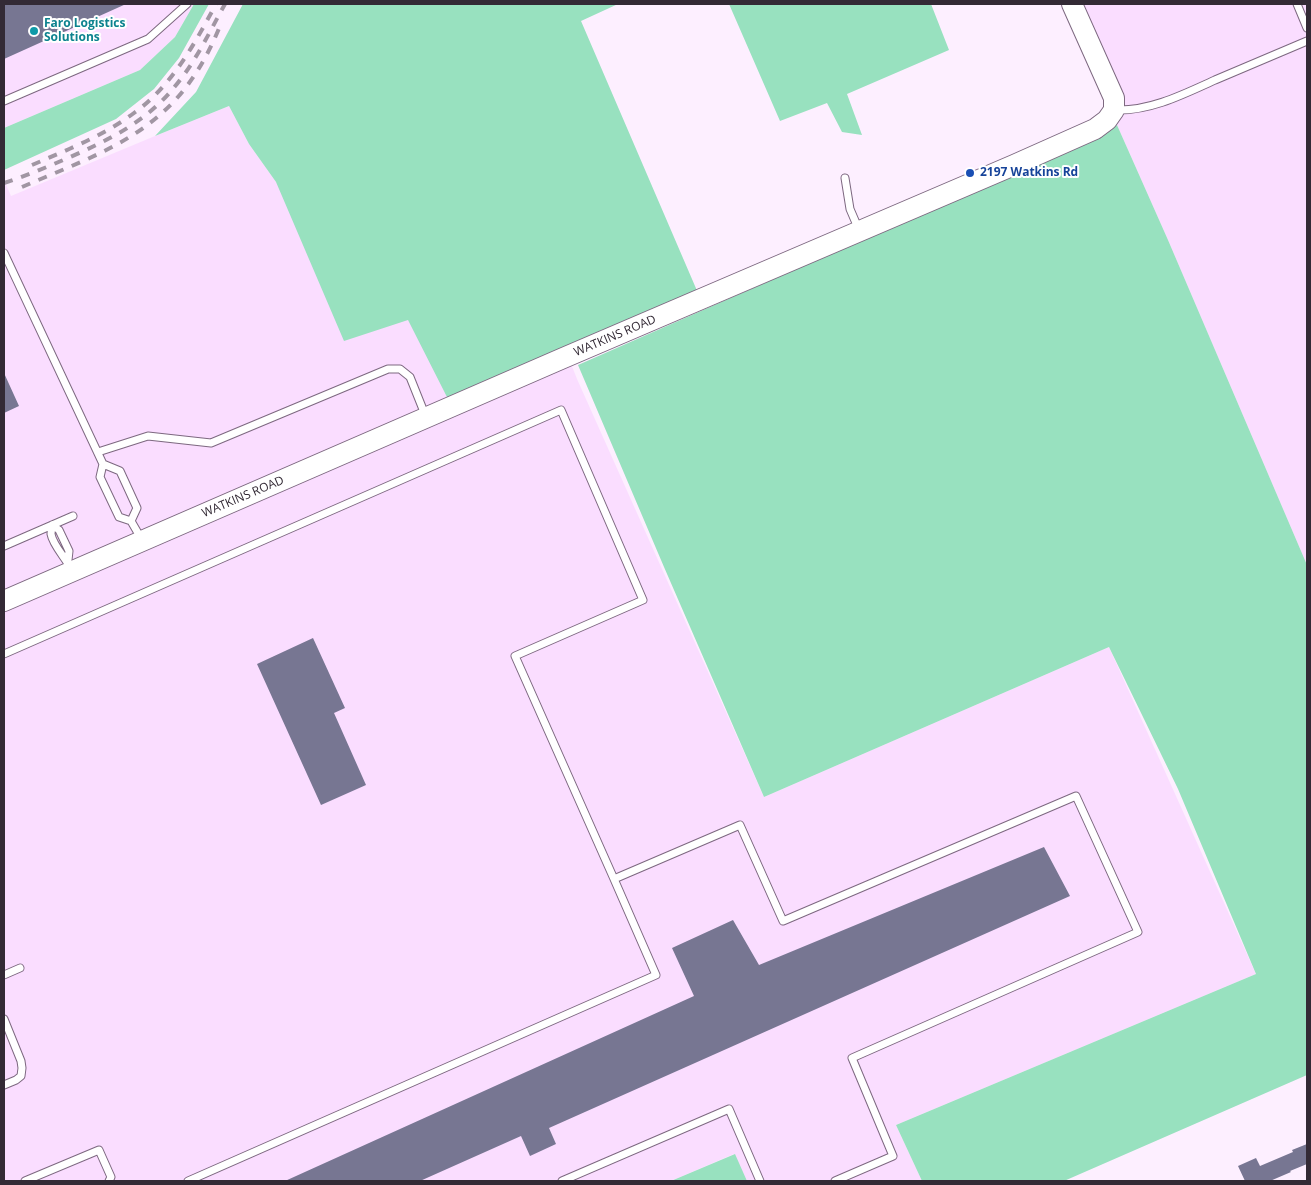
<!DOCTYPE html>
<style>
body{margin:0}
#map{position:relative;width:1311px;height:1185px;overflow:hidden;background:#fdefff;font-family:"Open Sans",sans-serif}
canvas{display:block}
.frame{position:absolute;inset:0;border:5px solid #332a35;pointer-events:none}
</style>
<div id="map">
<canvas width="1311" height="1185"></canvas>
<div class="frame"></div>
</div>
<script>
const ctx = document.querySelector('canvas').getContext('2d');
ctx.lineJoin = 'round';
function fillPath(path, color) { ctx.fillStyle = color; ctx.fill(path, 'evenodd'); }
function trace(path, color, width, dash) { ctx.strokeStyle = color; ctx.lineWidth = width; ctx.lineCap = dash ? 'butt' : 'round'; ctx.setLineDash(dash || []); ctx.stroke(path); }
function write(font, color, halo, rows, align = 'center') {
  ctx.font = font + ' "Open Sans",sans-serif'; ctx.lineWidth = 4; ctx.setLineDash([]); ctx.textBaseline = 'middle'; ctx.strokeStyle = halo; ctx.fillStyle = color; for (const [text, x, y, turn = 0] of rows) {
    ctx.save(); ctx.translate(x, y); ctx.rotate((+turn || 0) * Math.PI / 180); ctx.textAlign = isNaN(turn) ? turn : align; if (halo) ctx.strokeText(text, 0, 0); ctx.fillText(text, 0, 0); ctx.restore();
  }
}
const built = new Path2D(`
 M4,4H194L175,37L140,70L4,128Z
 M1073,4H1307V565L1168,240L1117,125Z
 M229,106L249,144L276,182L408,320L566,351L577,379L764,797L1109,647L1256,974L896,1125L922,1181H747L734,1154L671,1181H4V180L11,196L155,136Z`);
const green = new Path2D(`
 M194,4H209L179,58L154,89L116,119L4,170V128L140,70L175,37Z
 M243,4H618L581,21L698,293L448,399L408,320L344,341L276,182L249,144L229,106L155,136L196,92Z
 M729,4H931L949,50L847,94L862,135L842,132L827,103L780,121Z
 M1117,125L1168,240L1307,565V1075L1064,1181H922L896,1125L1256,974L1178,789L1109,647L764,797L664,567L578,365L1097,137Z
 M735,1154L747,1181H671Z`);
const building = new Path2D(`
 M4,4H126L4,59Z
 M4,373L19,406L4,413Z
 M313,638L345,708L334,713L366,785L321,805L257,664Z
 M1044,847L1070,896L549,1128L556,1144L530,1156L521,1136L420,1181H285L694,996L672,948L733,920L759,965Z
 M1307,1144V1164L1290,1171L1291,1172L1270,1181H1245L1238,1166L1256,1158L1260,1166L1293,1152L1292,1150Z`);
const lane = new Path2D(`
 M1297,4L1307,28
 M4,101L148,39L187,4
 M1116,110C1151,111 1184,94 1215,80C1246,67 1276,54 1307,41
 M845,178L850,209L859,230
 M4,253L103,464L100,477L119,517L131,521L142,540
 M98,452L148,436L211,443L388,369H400L410,377L426,417
 M103,464L120,471L137,508L131,521
 M52,525C52,526 51,533 51,534C53,546 67,559 72,571
 M52,525L59,530L69,551L68,560
 M4,546L73,516
 M4,654L561,410L643,600L515,656L614,879L740,825L783,921L1076,796L1138,932L852,1058L893,1156L835,1181
 M4,975L20,968
 M4,1019L21,1061L22,1068L21,1076L16,1080L4,1085
 M25,1181L99,1150L111,1177L109,1181
 M188,1181L656,975L614,879
 M562,1181L729,1109L760,1181`);
const secondary = new Path2D(`
 M4,601L561,359L1014,165L1095,129L1107,120L1114,110V98L1072,4`);
const rail = new Path2D(`
 M32,165C67,150 103,136 134,113C172,86 195,43 216,4
 M4,183C26,176 47,167 68,158C113,138 150,120 180,80C198,57 211,29 225,4
 M22,187C70,166 124,148 163,112C189,89 207,58 220,26`);
const markers = [
 [34,31,5,"#0f9aa8"],
 [970,173,5,"#1a4fb4"]
];
const cultureNames = [
 ["Faro Logistics",44,24],
 ["Solutions",44,38]
];
const transitNames = [
 ["2197 Watkins Rd",980,173]
];
const streetNames = [
 ["WATKINS ROAD",615,336,-23],
 ["WATKINS ROAD",243,497,-23]
];
fillPath(built, '#faddff');
fillPath(green, '#98e1bf');
fillPath(building, '#777692');
trace(lane, '#7d6880', 9);
trace(secondary, '#7d6880', 22);
trace(lane, '#fff', 7);
trace(secondary, '#fff', 20);
trace(rail, '#a196a3', 4, [9, 9]);
for (const [x, y, r, color] of markers) { const dot = new Path2D(); dot.arc(x, y, r, 0, 2 * Math.PI); ctx.fillStyle = color; ctx.fill(dot); trace(dot, '#fff', 2); }
write('bold 12px', '#0d838f', '#fff', cultureNames, 'left');
write('bold 12px', '#164399', '#fff', transitNames, 'left');
write('12px', '#332a35', '#fff', streetNames);
</script>
